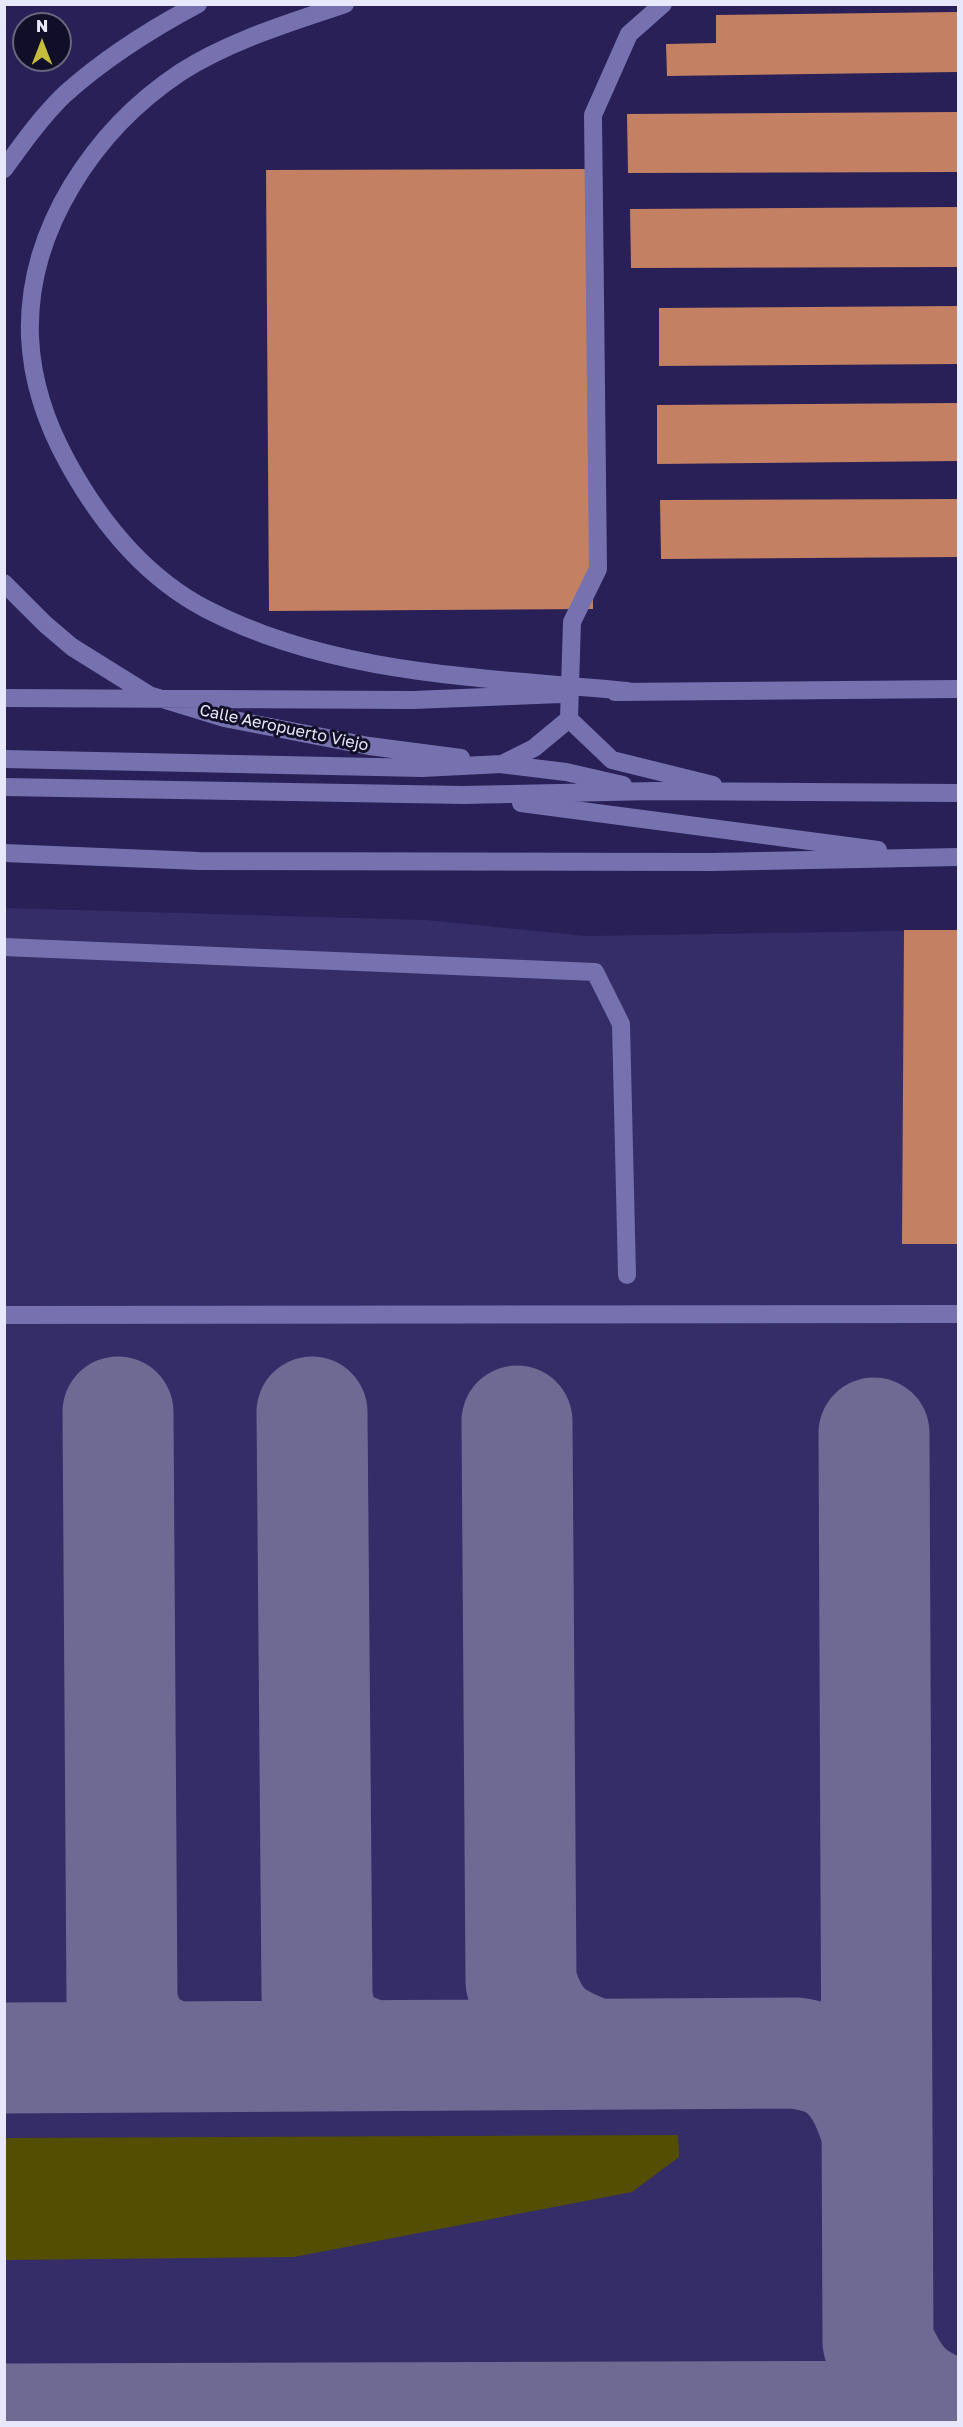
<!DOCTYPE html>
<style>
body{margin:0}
#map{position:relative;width:963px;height:2427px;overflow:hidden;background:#282056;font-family:"Golos Text",sans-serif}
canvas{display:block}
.frame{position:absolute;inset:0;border:6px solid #e8e8fd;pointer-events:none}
.north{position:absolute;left:12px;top:12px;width:60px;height:60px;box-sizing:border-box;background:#110f27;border:2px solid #67667d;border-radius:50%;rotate:0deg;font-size:16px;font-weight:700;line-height:24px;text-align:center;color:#e8e8fd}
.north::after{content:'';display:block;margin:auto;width:21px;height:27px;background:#c5bc3d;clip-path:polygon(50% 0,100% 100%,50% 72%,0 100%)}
</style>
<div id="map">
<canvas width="963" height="2427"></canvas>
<div class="frame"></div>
<div class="north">N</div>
</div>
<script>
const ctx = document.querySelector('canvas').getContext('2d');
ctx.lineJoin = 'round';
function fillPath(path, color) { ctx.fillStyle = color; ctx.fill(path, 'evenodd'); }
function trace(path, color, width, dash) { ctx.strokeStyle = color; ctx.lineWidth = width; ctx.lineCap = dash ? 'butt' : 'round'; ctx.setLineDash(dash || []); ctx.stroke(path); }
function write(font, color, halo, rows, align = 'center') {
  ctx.font = font + ' "Golos Text",sans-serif'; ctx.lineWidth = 6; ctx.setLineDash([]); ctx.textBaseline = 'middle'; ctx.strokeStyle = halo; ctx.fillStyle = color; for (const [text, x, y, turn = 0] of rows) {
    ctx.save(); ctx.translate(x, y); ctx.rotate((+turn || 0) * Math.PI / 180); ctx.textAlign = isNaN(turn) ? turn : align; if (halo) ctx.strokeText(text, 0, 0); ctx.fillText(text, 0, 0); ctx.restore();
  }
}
const built = new Path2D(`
 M5,908L426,920L586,936L958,930V2422H5Z`);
const green = new Path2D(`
 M678,2135L679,2157L632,2192L294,2257L5,2260V2138Z`);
const taxiway = new Path2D(`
 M118,1412L122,2003C134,2040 138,2042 173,2057
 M312,1412L317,1995C321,2033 337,2044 370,2055
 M517,1421L521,1982C536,2028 550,2037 594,2054
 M874,1433L878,2342C899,2388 911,2399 958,2416
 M4,2058L796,2053C806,2055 818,2057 828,2061C857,2075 868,2104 877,2132
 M4,2419L958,2416`);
const building = new Path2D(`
 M958,12V72L667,76L666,44L716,43V15Z
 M958,112V172L628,173L627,114Z
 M591,169L593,609L269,611L266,170Z
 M958,207V267L631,268L630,209Z
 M958,306V364L659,366V308Z
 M958,403V461L657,464V405Z
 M958,499V557L661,559L660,500Z
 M904,930H958V1244H902Z`);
const lane = new Path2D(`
 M345,4C290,23 231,40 181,72C95,129 26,230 30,337C32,382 47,425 68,463C101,523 145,577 206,609C335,676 485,677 627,691
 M4,169C22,144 42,116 65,94C104,59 151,29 198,4
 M4,583L45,624L72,647L149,695L224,718L369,746L461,758
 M615,692L958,689
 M4,698L413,700L561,694
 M569,719L612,760L713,785
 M4,759L422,768L502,764L534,748L569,719L572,622L598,569L593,115L629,34L663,4
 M500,764L566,772L623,785
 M4,787L463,795L655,791L958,793
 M521,803L878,850
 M4,853L199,861L712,862L958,857
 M4,947L595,972L621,1024L627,1275
 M4,1315L958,1314`);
const streetNames = [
 ["Calle Aeropuerto Viejo",284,728,12]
];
fillPath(built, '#342d67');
fillPath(green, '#534e01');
trace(taxiway, '#6e6a93', 111);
fillPath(building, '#c38062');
trace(lane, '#7572af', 18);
write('16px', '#e8e8fd', '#110f27', streetNames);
</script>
